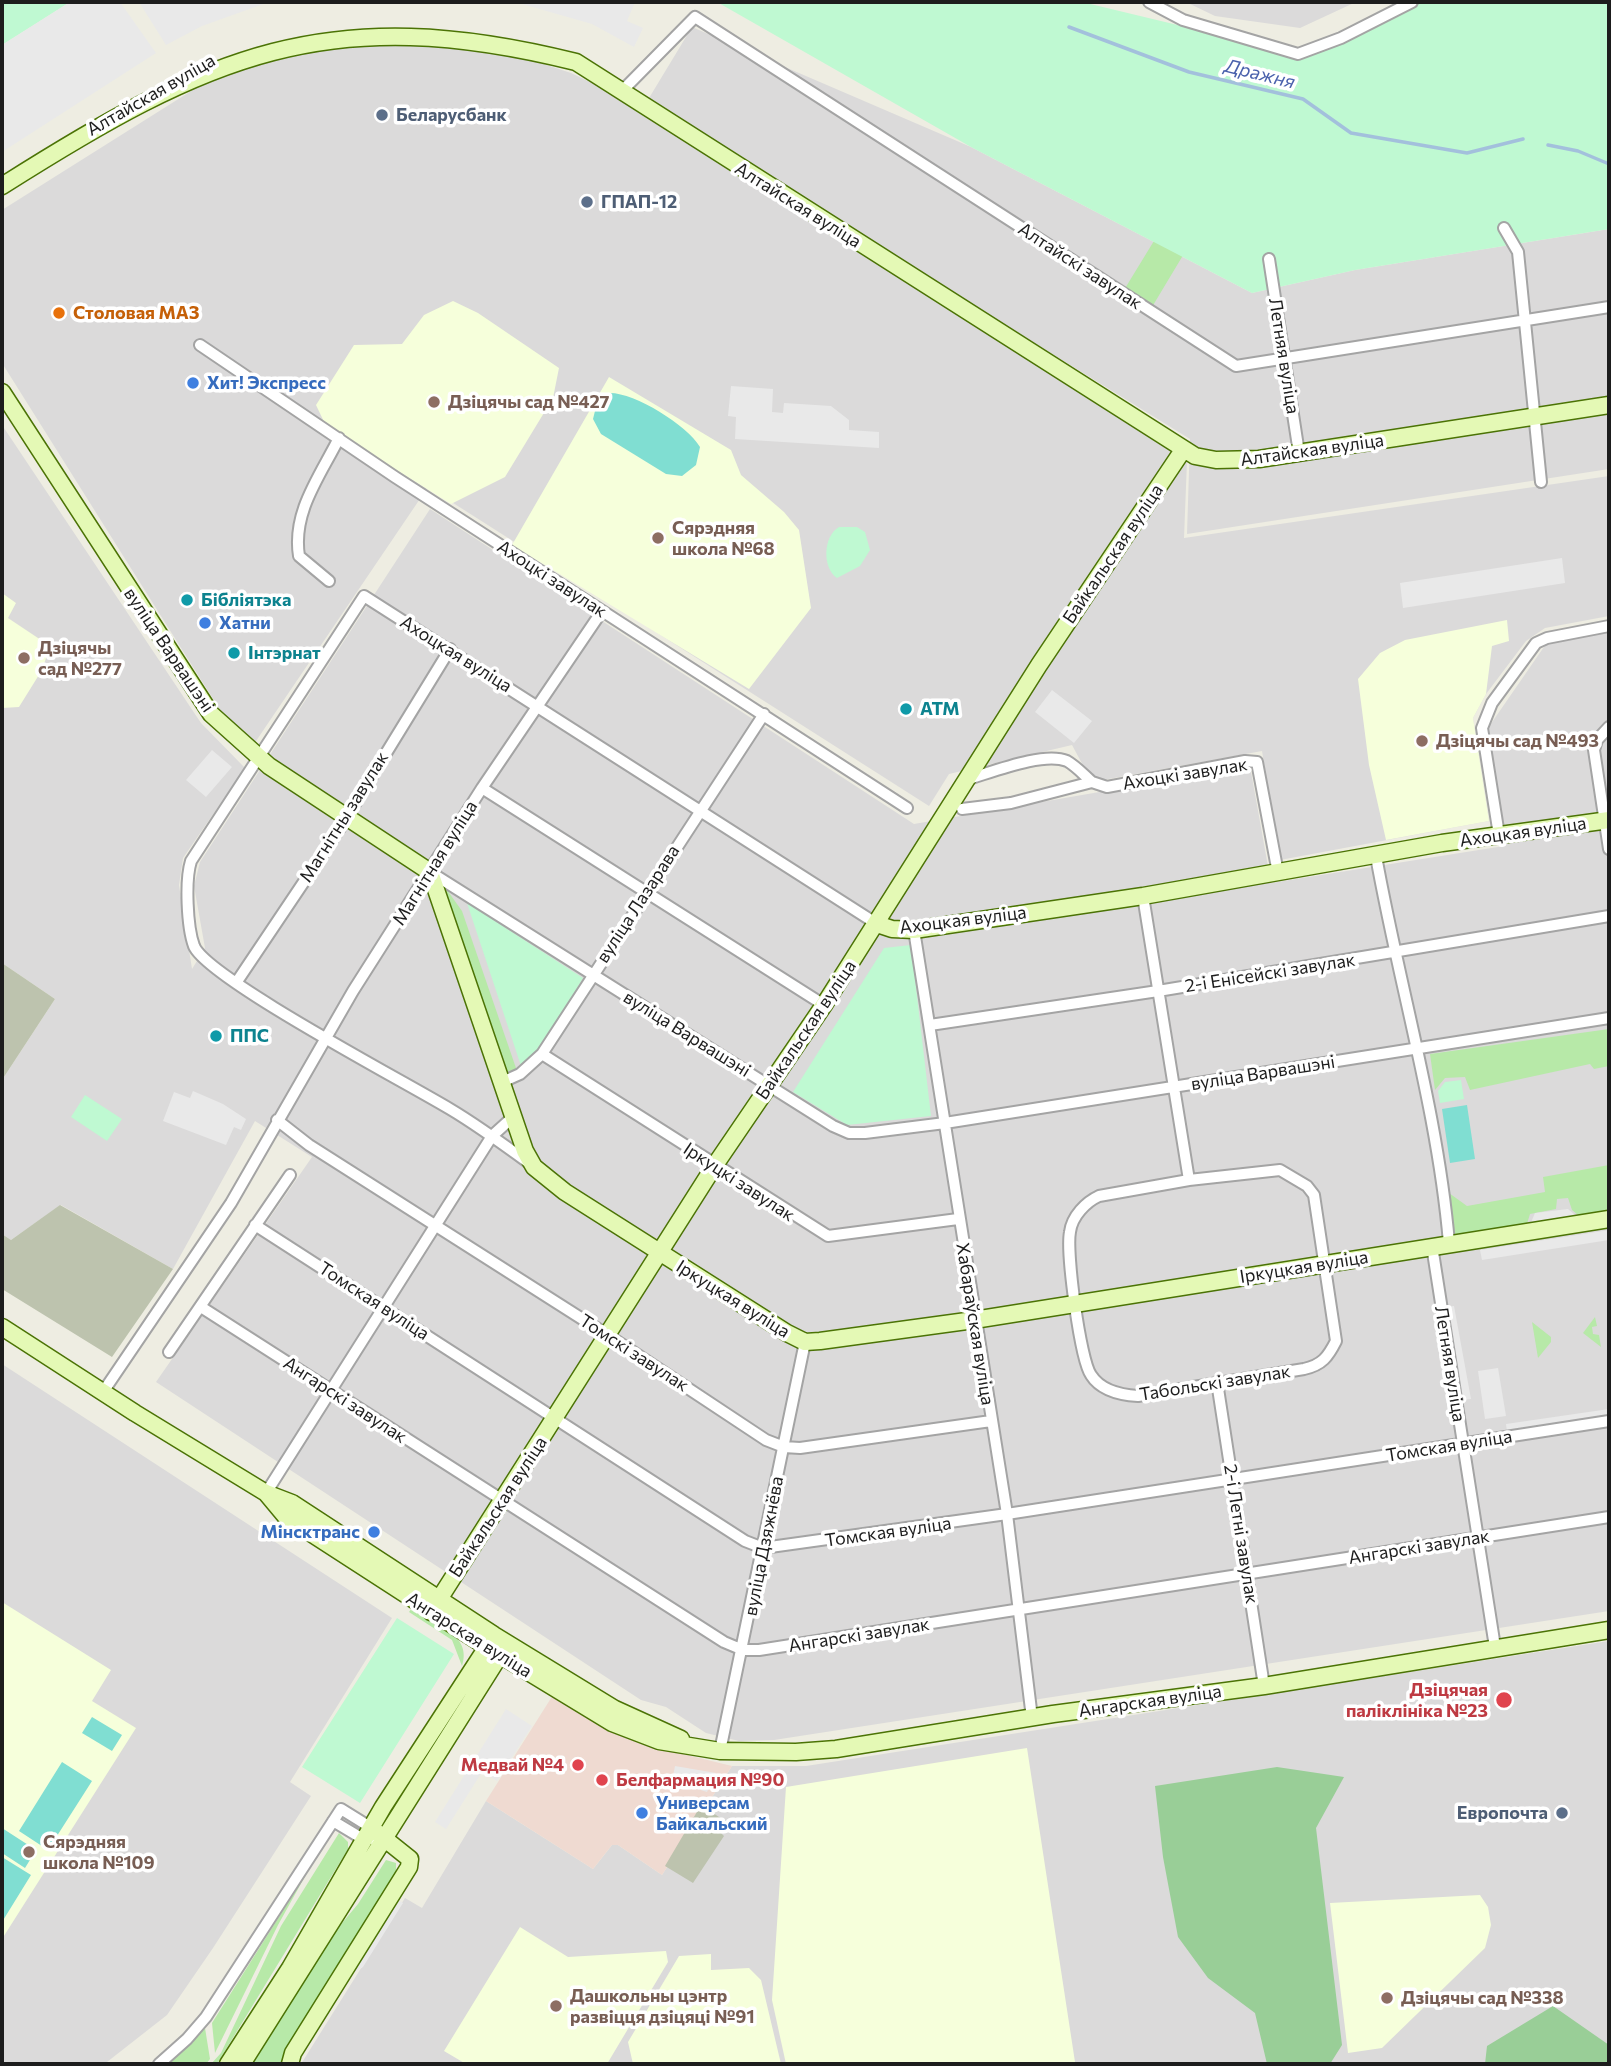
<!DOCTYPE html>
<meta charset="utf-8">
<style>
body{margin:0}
#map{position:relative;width:1611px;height:2066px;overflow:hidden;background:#eeede2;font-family:Commissioner,sans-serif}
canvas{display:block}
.frame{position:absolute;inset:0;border:4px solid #1d1d1d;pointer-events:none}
</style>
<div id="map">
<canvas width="1611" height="2066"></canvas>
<div class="frame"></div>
</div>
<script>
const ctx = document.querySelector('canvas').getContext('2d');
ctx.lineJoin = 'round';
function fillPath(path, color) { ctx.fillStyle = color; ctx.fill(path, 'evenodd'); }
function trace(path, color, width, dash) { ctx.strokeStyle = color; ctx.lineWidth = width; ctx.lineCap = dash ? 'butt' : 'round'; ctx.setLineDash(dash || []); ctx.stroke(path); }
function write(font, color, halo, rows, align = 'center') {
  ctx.font = font + ' Commissioner,sans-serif'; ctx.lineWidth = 7; ctx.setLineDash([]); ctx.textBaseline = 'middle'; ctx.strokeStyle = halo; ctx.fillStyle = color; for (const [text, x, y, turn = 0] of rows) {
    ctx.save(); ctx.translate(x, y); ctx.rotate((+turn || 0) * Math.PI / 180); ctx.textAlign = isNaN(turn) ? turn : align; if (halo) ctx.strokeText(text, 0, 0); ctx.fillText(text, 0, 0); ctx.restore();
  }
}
const residential = new Path2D(`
 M1186,2H1356L1300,28L1215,16Z
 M692,27L971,147L1252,293L1355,270L1609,229V469L1187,534L1190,439L646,103Z
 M380,28L477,42L571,73L611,92L1187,461L1184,538L1609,476V616L1545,628L1526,641L1486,694L1473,718L1489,821L1280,860L1262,751L1092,782L1072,745L949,774L929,806L428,487L254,744L220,710L2,363V210L215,76L302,45Z
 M2,425L201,723L245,768L183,858L179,885L192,969L205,948L194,886L200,862L430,509L914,824L1250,766L1271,883L1504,846L1488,728L1546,644L1609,632V1611L774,1740L739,1741L706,1733L666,1707L641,1700L156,1382L312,1157L255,1121L173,1269L61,1205L11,1240L2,1234V1080L55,999L2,963Z
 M2,1364L392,1618L290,1782L311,1796L213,1948L167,2015L107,2062L99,2064H2Z
 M1609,1641V2064H301L405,1898L422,1908L486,1801L593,1869L612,1845H618L662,1875L732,1766H806Z`);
const commercial = new Path2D(`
 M553,1695L658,1748L732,1766L662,1875L618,1845H612L593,1869L486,1801Z`);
const education = new Path2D(`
 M453,301L478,313L559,368L553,398L505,477L451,504L326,426L316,405L354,345L402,344L424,315Z
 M609,377L731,450L741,475L784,512L799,530L811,608L749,689L512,545Z
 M2,593L16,603L8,618L50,646L42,670L19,707L2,708Z
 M1507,620L1509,641L1492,646L1486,694L1473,718L1489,821L1386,840L1369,765L1358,679L1380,653L1405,640Z
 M2,1602L111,1670L92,1701L136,1728L2,1939Z
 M1027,1748L1075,2062L786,2064L772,2000L786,1787Z
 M1480,1895L1488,1907L1491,1925L1485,1948L1382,2048L1348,2053L1330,1903Z
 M520,1927L568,1957L666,1951L668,1962L607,2064H466L444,2051Z
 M711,1954V1970L749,1968L761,1980L781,2064H633L628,2042L679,1956Z`);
const construction = new Path2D(`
 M2,963L55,999L2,1080Z
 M60,1205L173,1269L112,1357L2,1289V1234L11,1240Z
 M701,1805L728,1823L721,1833L724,1836L693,1883L665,1866Z`);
const grass = new Path2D(`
 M1182,195L1209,212L1152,307L1124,290Z
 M447,890L462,911L517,1071L506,1072L445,893Z
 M1609,1029V1066L1594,1069L1590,1064L1470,1090L1465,1077L1445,1078L1435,1090L1430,1054Z
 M1609,1165V1214L1583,1219L1572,1210L1568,1198L1557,1199L1556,1209L1530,1214L1526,1227L1454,1235L1449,1193L1467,1206L1545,1192L1543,1177Z
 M1595,1317L1597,1326L1592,1327L1593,1334L1599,1335L1601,1347L1583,1333Z
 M1532,1322L1551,1337V1342L1538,1358Z
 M412,1608C434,1622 473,1635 462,1666L452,1640L409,1612Z
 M339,1833L348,1842V1849L217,2064H211L221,2053L281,1926Z
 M386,1860L396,1863V1874L282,2064H254V2059L332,1935L358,1904Z
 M308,1871L278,1925L215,2053L212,2023Z
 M205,2028L210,2059L206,2064H165Z`);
const forest = new Path2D(`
 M1277,1767L1344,1777L1316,1828L1342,2045L1330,2064H1267L1255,2013L1208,1978L1178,1937L1163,1857L1155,1786Z
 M1553,2006L1609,2045V2064H1485L1487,2046Z`);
const park = new Path2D(`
 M2,2H70L2,45Z
 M717,2H1082L1298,54L1413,2H1609V229L1355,270L1252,293L971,147Z
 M839,527H857L865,532L870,550L860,566L837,578C822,568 823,536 839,527Z
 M467,903L583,978L539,1052L521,1066Z
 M911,945L931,1116L847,1125L793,1092L884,948Z
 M1461,1080L1464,1099L1440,1103L1438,1091L1445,1082Z
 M85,1095L122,1119L107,1141L71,1117Z
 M397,1618L454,1654L360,1803L302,1767Z`);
const pitch = new Path2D(`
 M610,393C635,393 687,425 700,447L696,465L682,476L666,474L601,434L593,419L597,403Z
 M1467,1105L1475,1159L1450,1163L1442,1109Z
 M92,1717L122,1735L112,1751L82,1733Z
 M62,1762L92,1781L48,1850L19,1831Z
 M2,1828L36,1850L25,1868L2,1853Z
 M2,1857L31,1875L2,1922Z`);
const parking = new Path2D(`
 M70,2H120L156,53L2,152V45Z
 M139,2H269L202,26L166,45Z
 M515,2H635L627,21L643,28L634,47L592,24Z
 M731,386L773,389L772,412L783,413L784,403L831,406L849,420V430L879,432V448L735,439L736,417L728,416Z
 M1562,558L1565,583L1403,608L1400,583Z
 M1052,690L1092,721L1074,743L1035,712Z
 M212,750L232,767L206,797L186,780Z
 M193,1091L223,1104L246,1119L241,1130L234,1127L226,1145L163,1121L174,1092L190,1098Z
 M1568,1209L1580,1219L1529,1227L1535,1213Z
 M1609,1230V1240L1482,1260L1480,1250Z
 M1454,1306L1471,1399L1462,1400L1446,1307Z
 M1498,1368L1506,1416L1485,1419L1478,1371Z
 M1609,1409V1416L1507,1432L1506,1424Z
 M506,1709L532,1726L497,1781L482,1772L446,1829L435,1822Z
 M675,1766L716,1773L707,1792L672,1781Z
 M395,1898L403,1903L363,1967L349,1976L306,2050L301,2047Z`);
const stream = new Path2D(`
 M1069,27L1189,72L1303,99L1351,133L1467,153L1523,139
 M1548,145L1578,151L1609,164`);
const street = new Path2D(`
 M1149,2L1183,20L1298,54L1341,38L1412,2
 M621,92L695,17L1236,366L1609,307
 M1504,228L1518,252L1541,482
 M1269,259L1299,453
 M200,345L395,477L907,808
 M329,581L299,556C292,512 320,476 339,438
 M1609,727L1597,740L1594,750L1609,849
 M965,780C990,773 1043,751 1067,761C1076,766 1085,776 1092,782
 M482,788L824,1005
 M962,809L1011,803L1092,782L1107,787L1245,761L1257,762L1278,873
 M1499,835L1482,728L1492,703L1536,643L1547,638L1609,626
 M1376,856C1399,985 1438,1113 1449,1243
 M430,872L833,1126L849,1133H865L945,1123L1609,1018
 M1143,896L1189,1180
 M914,930L1007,1514L1032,1718
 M236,983L342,825L450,649
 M930,1025L1158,991L1609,916
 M542,1054L828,1236L958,1219
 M502,1082L520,1074L542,1054L764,714
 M277,1120L309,1145L609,1336L766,1440L784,1447L800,1448L991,1421
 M529,1163C503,1144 477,1125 450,1109C409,1084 207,978 194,946C187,927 185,880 191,861L364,596L877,924
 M1280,1170L1307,1186L1314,1195L1336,1341C1328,1357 1322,1365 1304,1369L1138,1396C1121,1395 1101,1391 1091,1375C1080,1359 1066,1252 1070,1232C1072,1216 1086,1202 1099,1196L1189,1180Z
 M255,1225L745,1541L763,1548L1007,1514L1609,1421
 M1432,1246L1495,1647
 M201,1307L724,1642L743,1650H759L1609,1517
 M169,1352L290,1175
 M1217,1382L1264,1686
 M103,1392L231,1203L353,991L482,788L602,611
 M266,1493L492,1136L513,1117
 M720,1751L805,1342
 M333,1821L363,1839H371
 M159,2064L187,2039L206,2017L341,1809L370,1827`);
const secondary = new Path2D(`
 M2,186C207,56 328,0 576,62L1195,456L1216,460L1259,459L1609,405
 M2,392L211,714L269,766L430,872L525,1151L534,1167L565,1192L787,1333L805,1342L820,1341L974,1320L1609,1219
 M877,924L892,929L914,930L1143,896L1442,843L1609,820
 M2,1327L135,1413L266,1493L292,1503L494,1635L615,1709L681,1739
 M266,1493L286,1517L487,1647L612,1723L659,1741L720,1751L796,1752L836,1749L1053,1714L1264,1686L1609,1630
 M431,1612L715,1165L824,1005L1039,665L1183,450
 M228,2064L290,1968L383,1807L487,1647L496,1644
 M242,2064L500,1655L502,1647
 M290,2064L293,2053L409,1867L410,1859L375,1831`);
const markers = [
 [382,115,7,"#5c6f8a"],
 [587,202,7,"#5c6f8a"],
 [59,313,7,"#e8710a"],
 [193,383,7,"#3f7fe0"],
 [434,402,7,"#8d6e63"],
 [658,538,7,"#8d6e63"],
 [187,600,7,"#0f9aa8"],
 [205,623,7,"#3f7fe0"],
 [234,653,7,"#0f9aa8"],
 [24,658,7,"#8d6e63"],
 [906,709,7,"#0f9aa8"],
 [1422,741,7,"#8d6e63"],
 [216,1036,7,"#0f9aa8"],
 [374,1532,7,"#3f7fe0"],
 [1504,1700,9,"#e0444e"],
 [578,1765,7,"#e0444e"],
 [602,1780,7,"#e0444e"],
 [642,1813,7,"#3f7fe0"],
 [1562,1813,7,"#5c6f8a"],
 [29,1852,7,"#8d6e63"],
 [1387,1998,7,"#8d6e63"],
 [556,2006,7,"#8d6e63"]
];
const streetNames = [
 ["Алтайская вуліца",151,95,-30],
 ["Алтайская вуліца",798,205,32],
 ["Алтайскі завулак",1080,266,33],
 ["Летняя вуліца",1284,356,81],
 ["Алтайская вуліца",1312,450,-8],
 ["Байкальская вуліца",1113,554,-56],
 ["Ахоцкі завулак",552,579,33],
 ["вуліца Варвашэні",169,650,56],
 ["Ахоцкая вуліца",456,654,32],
 ["Ахоцкі завулак",1185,774,-9],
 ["Магнітны завулак",344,817,-58],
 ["Ахоцкая вуліца",1523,832,-8],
 ["Магнітная вуліца",435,863,-58],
 ["вуліца Лазарава",638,904,-57],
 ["Ахоцкая вуліца",963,920,-7],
 ["2-і Енісейскі завулак",1270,973,-9],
 ["Байкальская вуліца",806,1030,-56],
 ["вуліца Варвашэні",687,1034,32],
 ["вуліца Варвашэні",1263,1073,-9],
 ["Іркуцкі завулак",739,1182,33],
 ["Іркуцкая вуліца",1304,1267,-9],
 ["Іркуцкая вуліца",733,1299,32],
 ["Томская вуліца",374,1301,33],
 ["Хабараўская вуліца",975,1324,81],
 ["Томскі завулак",634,1353,33],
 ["Летняя вуліца",1450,1364,81],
 ["Табольскі завулак",1215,1383,-9],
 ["Ангарскі завулак",345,1400,33],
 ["Томская вуліца",1449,1446,-9],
 ["Байкальская вуліца",498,1507,-57],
 ["Томская вуліца",888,1532,-8],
 ["2-і Летні завулак",1241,1534,81],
 ["вуліца Дзяжнёва",764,1546,-79],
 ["Ангарскі завулак",1419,1547,-9],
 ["Ангарская вуліца",469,1635,32],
 ["Ангарскі завулак",859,1635,-9],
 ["Ангарская вуліца",1150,1701,-8]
];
const serviceNames = [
 ["Беларусбанк",396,115],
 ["ГПАП-12",601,202],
 ["Европочта",1548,1813,"right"]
];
const foodNames = [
 ["Столовая МАЗ",73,313]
];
const shopNames = [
 ["Хит! Экспресс",207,383],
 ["Хатни",219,623],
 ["Мінсктранс",360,1532,"right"],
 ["Универсам",656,1803],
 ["Байкальский",656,1824]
];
const educationNames = [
 ["Дзіцячы сад №427",448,402],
 ["Сярэдняя",672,528],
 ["школа №68",672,549],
 ["Дзіцячы",38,648],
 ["сад №277",38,669],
 ["Дзіцячы сад №493",1436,741],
 ["Сярэдняя",43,1842],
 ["школа №109",43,1863],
 ["Дашкольны цэнтр",570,1996],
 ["развіцця дзіцяці №91",570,2017],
 ["Дзіцячы сад №338",1401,1998]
];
const cultureNames = [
 ["Бібліятэка",201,600],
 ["Інтэрнат",248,653],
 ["АТМ",920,709],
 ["ППС",230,1036]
];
const healthNames = [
 ["Дзіцячая",1488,1690],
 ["паліклініка №23",1488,1711],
 ["Медвай №4",564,1765],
 ["Белфармация №90",616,1780,"left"]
];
const waterNames = [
 ["Дражня",1260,74,14]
];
fillPath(residential, '#dbdada');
fillPath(commercial, '#efdad1');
fillPath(education, '#f6ffdb');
fillPath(construction, '#bdc3ae');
fillPath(grass, '#b7e9a8');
fillPath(forest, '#99ce97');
fillPath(park, '#bff9d2');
fillPath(pitch, '#80ded2');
fillPath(parking, '#e9e9e9');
trace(stream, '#a3c0dc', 3.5);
trace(street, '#a4a4a4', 14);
trace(secondary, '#4b7305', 19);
trace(street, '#fff', 10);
trace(secondary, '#e4f9b5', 16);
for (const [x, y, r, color] of markers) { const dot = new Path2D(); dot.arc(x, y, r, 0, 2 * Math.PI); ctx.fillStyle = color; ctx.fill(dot); trace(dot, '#fff', 2.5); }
write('18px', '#1d1d1d', '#fff', streetNames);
write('bold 18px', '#4e5e75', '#fff', serviceNames, 'left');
write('bold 18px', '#c56008', '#fff', foodNames, 'left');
write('bold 18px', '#366cbe', '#fff', shopNames, 'left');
write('bold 18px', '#785e54', '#fff', educationNames, 'left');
write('bold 18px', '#0d838f', '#fff', cultureNames, 'left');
write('bold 18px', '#be3a42', '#fff', healthNames, 'right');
write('italic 19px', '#4a61ac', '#fff', waterNames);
</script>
